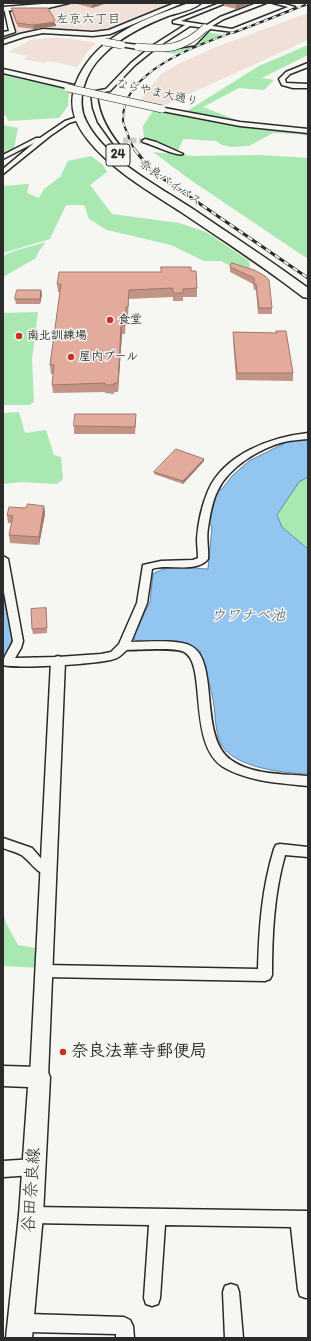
<!DOCTYPE html>
<meta charset="utf-8">
<style>
body{margin:0}
#map{position:relative;width:311px;height:1341px;overflow:hidden;background:#f6f6f2;font-family:Itim,sans-serif}
canvas{display:block}
.frame{position:absolute;inset:0;border:4px solid #2b2b2b;pointer-events:none}
</style>
<div id="map">
<canvas width="311" height="1341"></canvas>
<div class="frame"></div>
</div>
<script>
const ctx = document.querySelector('canvas').getContext('2d');
ctx.lineJoin = 'round';
function fillPath(path, color) { ctx.fillStyle = color; ctx.fill(path, 'evenodd'); }
function trace(path, color, width, dash) { ctx.strokeStyle = color; ctx.lineWidth = width; ctx.lineCap = dash ? 'butt' : 'round'; ctx.setLineDash(dash || []); ctx.stroke(path); }
function write(font, color, halo, rows, align = 'center') {
  ctx.font = font + ' Itim,"Klee One",sans-serif'; ctx.lineWidth = 3; ctx.setLineDash([]); ctx.textBaseline = 'middle'; ctx.strokeStyle = halo; ctx.fillStyle = color; for (const [text, x, y, turn = 0] of rows) {
    ctx.save(); ctx.translate(x, y); ctx.rotate((+turn || 0) * Math.PI / 180); ctx.textAlign = isNaN(turn) ? turn : align; if (halo) ctx.strokeText(text, 0, 0); ctx.fillText(text, 0, 0); ctx.restore();
  }
}
const built = new Path2D(`
 M74,3H177L117,29L98,33L62,30L22,34L15,32L9,11L48,8Z
 M308,13V40L165,105L140,100L160,75L176,65L216,47Z
 M47,38H67L94,43L96,44L88,51L77,67L49,61L44,63L23,59L28,56L8,52L30,40Z`);
const green = new Path2D(`
 M207,32L223,35L175,54L152,50C176,48 188,50 207,32Z
 M308,45V55L262,78L274,80L264,90L239,88L203,107L239,121L187,111L259,66Z
 M3,75L69,90L68,106L59,118L8,121L6,116L3,115Z
 M154,109L222,124L308,133V136L299,134L273,133L249,146L231,147L222,145L216,141L183,139L178,151L155,141L144,140L143,126Z
 M3,125L18,128L14,148L3,157Z
 M153,152L194,156L260,155L308,158V259L192,181Z
 M91,156L103,165L107,172L90,185L112,214L179,223L206,232L249,261L250,270L232,267L221,261H204L171,245L107,230L89,219L84,205H66L50,239L3,253V186L29,184L27,193L39,198L44,189L60,177L68,161Z
 M46,242L39,251L36,258L3,277V256L14,251Z
 M38,312L32,359L34,402L29,405H3V313Z
 M19,412L25,433L46,430L54,455L61,457L63,479L57,484L21,482L3,484V413Z
 M308,477V549L282,527L277,515L299,482Z
 M3,911L6,923L18,945L41,949L40,968L3,966Z`);
const water = new Path2D(`
 M308,439V477L299,482L277,515L282,527L308,549V774C284,773 234,768 221,744C214,730 216,710 212,695C209,680 204,666 200,651L187,645L140,642L135,640L133,637L150,602L153,574C169,564 189,568 208,569L212,527L209,523L211,507L216,491L222,489L232,476L249,461L287,442Z
 M3,585L12,639L8,650L3,658Z`);
const minorTunnel = new Path2D(`
 M123,140L145,141`);
const minor = new Path2D(`
 M220,3H226L181,21L232,29L288,7L273,3H281L295,7L234,32L210,29L195,45L170,49V47L191,43L206,28L190,26L156,48L135,65L110,91L97,93C98,118 113,139 129,156L127,161H123V156L118,152L116,147L98,122L93,108L91,92L106,89L131,63L152,46L185,25L173,23V21Z
 M4,8L8,9L15,32L3,36V32L9,31Z
 M308,63V67L290,74L285,79L286,83L308,84V88H293L282,85L279,79L286,72Z
 M77,117L80,119L79,120L69,123L50,136L3,174V169L34,143L3,159V155L36,138H40L65,121Z
 M145,139L156,142L183,154C178,157 151,144 143,142L142,141Z
 M308,433V439C300,440 292,440 284,442C260,448 229,467 218,490C212,501 210,516 208,528C206,539 209,549 208,559C196,574 168,563 152,569L147,603L131,642C147,642 177,639 191,646C220,661 198,737 231,760C252,775 284,774 308,776V786C281,783 250,782 225,768C186,746 208,664 184,652C175,647 139,650 127,650C124,652 121,656 117,658C105,664 16,669 3,665C3,656 10,649 13,641L3,587V556L8,559L23,641L21,648L15,658L58,657L101,654L111,652L119,644L137,603L143,565L161,561L193,560L198,558C198,551 197,545 197,539C198,524 202,505 208,491C224,454 271,437 308,433Z
 M3,838L32,848L45,863L54,865L55,869L54,873C39,878 34,865 24,857C19,852 9,851 3,848Z
 M280,844L308,847V857L285,855C274,894 272,934 272,975L270,979L265,981L45,977L40,975L38,971L40,967L45,965L258,969C259,928 262,888 274,849L276,845Z
 M34,1159L40,1161L42,1167L40,1173L34,1175L3,1177V1161Z
 M31,1207L308,1211V1298H306L300,1296L298,1290L291,1227L165,1225L160,1298L158,1304L152,1306L146,1304L144,1298L149,1225L31,1223L25,1221L23,1215L25,1209Z
 M231,1284L237,1286L239,1292L243,1338H225L223,1292L225,1286Z
 M20,1312L28,1314L124,1317L130,1320L133,1326L134,1338H116V1334L28,1332L14,1327L11,1321L14,1315Z`);
const tertiary = new Path2D(`
 M55,3H69L48,8L3,11V7Z
 M175,3H183L110,34L93,36L43,33L24,37L3,44V40L20,34L43,29L93,32L109,30Z
 M257,3H266L224,19L207,29L202,28L220,17Z
 M122,43L138,45L141,47L138,49L120,46L119,45Z
 M3,69L74,85L75,87L71,89L3,73Z
 M159,107L240,122L308,129V133L240,126L162,111L158,109Z
 M58,656L63,658L65,661L48,1077L46,1083L39,1086L32,1083L30,1077L51,661L53,658Z`);
const secondary = new Path2D(`
 M3,1066L39,1067L47,1070L50,1077L43,1215L32,1338H6L19,1215L28,1087L3,1086Z`);
const trunk = new Path2D(`
 M189,3H201C194,10 177,13 168,16C145,25 120,37 103,55C86,71 75,99 86,121C105,159 158,186 193,209C231,235 270,260 308,288V298L303,297C264,267 223,240 181,212C149,191 113,171 88,140C72,120 67,100 79,76C100,34 147,18 189,3Z`);
const railFar1 = new Path2D(`
 M136,151C131,145 129,139 127,132C125,128 123,124 123,120C121,67 212,40 251,26C270,19 289,11 308,4`);
const rail = new Path2D(`
 M135,150L152,171L308,278`);
const tertiaryBridge = new Path2D(`
 M105,42L122,45
 M138,47C167,50 183,49 205,28
 M68,88L162,109`);
const wall = new Path2D(`
 M77,3H107L92,8L77,4Z
 M224,3H253L236,9L224,6Z
 M12,8L56,22V26L34,29L18,27L12,12Z
 M230,267L254,270L272,308V314H258L256,290H254L253,284L230,272Z
 M191,271L197,288V297H183V301H173V297L129,299L128,316H126L125,334H122L118,392H114V394L105,393V392L53,393L52,385L53,374H51L50,365L60,292H58L57,284L161,272Z
 M41,290L42,295L40,304H16L15,299Z
 M276,331L293,373V381L236,380L233,340V332L276,333Z
 M136,422L135,434H74V426Z
 M204,461L183,484L154,474V472Z
 M44,506L45,514L39,545L10,543L9,535L12,523H8L7,515L25,508Z
 M46,608L47,633L33,634L32,629Z`);
const shadedWall = new Path2D(`
 M92,3H107L92,8Z
 M236,3H253L236,9Z
 M56,22V26L34,29L33,25Z
 M41,290L42,295L40,304V299Z
 M121,325L122,334L118,392V383Z
 M204,459V461L183,484V481Z
 M44,506L45,514L39,545V537Z`);
const building = new Path2D(`
 M12,8H48L56,22L33,25L17,23Z
 M232,263L254,270L265,276L269,280L272,308H259L256,284H254V278L230,267Z
 M161,267H191V271H196L197,288L183,289V293H173V288L129,290L128,307H126L125,325H121L118,383H114V385H105V383L52,385L54,365H50L61,284H57L59,272H161Z
 M17,290H41L40,299H15Z
 M276,331H286L293,373H237L233,332L277,333Z
 M75,414H136L135,427L74,426Z
 M176,449L204,459L183,481L154,472Z
 M28,504L44,506L39,537L9,535L13,516L7,515L9,507L25,508Z
 M46,608L47,628L32,629L31,609Z`);
const markers = [
 [110,320,4,"#c8321e"],
 [19,336,4,"#c8321e"],
 [71,357,4,"#c8321e"],
 [63,1052,4,"#c8321e"]
];
const farStreetnames = [
 ["ならやま大通り",157,93,13],
 ["奈良バイパス",170,183,34]
];
const farPoinames = [
 ["食堂",118,320],
 ["南北訓練場",27,336],
 ["屋内プール",79,357]
];
const farNeighbourhoodnames = [
 ["左京六丁目",88,20]
];
const shields = [
 [118,155,24]
];
const shieldNames = [
 ["24",118,155]
];
const waterNames = [
 ["ウワナベ池",248,616]
];
const nearPoinames = [
 ["奈良法華寺郵便局",71,1052]
];
const nearStreetnames = [
 ["谷田奈良線",32,1190,-86]
];
fillPath(built, '#f0e0d8');
fillPath(green, '#a9e8b0');
fillPath(water, '#92c5ef');
trace(water, '#6987a1', 1);
trace(minorTunnel, '#cdcdca', 5.5, [5.5, 2.5]);
trace(minor, '#2b2b2b', 3);
trace(tertiary, '#2b2b2b', 3);
trace(secondary, '#2b2b2b', 3);
trace(trunk, '#2b2b2b', 3);
fillPath(minor, '#f6f6f2');
fillPath(tertiary, '#f6f6f2');
fillPath(secondary, '#f6f6f2');
fillPath(trunk, '#f6f6f2');
trace(railFar1, '#2b2b2b', 2);
trace(rail, '#2b2b2b', 3);
trace(railFar1, '#f6f6f2', 1.5, [4.5]);
trace(rail, '#f6f6f2', 2, [5.5]);
trace(tertiaryBridge, '#2b2b2b', 8, []);
trace(tertiaryBridge, '#f6f6f2', 7);
fillPath(wall, '#c39386');
fillPath(shadedWall, '#9f786d');
fillPath(building, '#e3ab9c');
trace(building, '#9f786d', 1);
for (const [x, y, r, color] of markers) { const dot = new Path2D(); dot.arc(x, y, r, 0, 2 * Math.PI); ctx.fillStyle = color; ctx.fill(dot); trace(dot, '#f6f6f2', 1.5); }
write('12px', '#2b2b2b', '#f6f6f2', farStreetnames);
write('bold 12px', '#2b2b2b', '#f6f6f2', farPoinames, 'left');
write('13px', '#2b2b2b', '#f6f6f2', farNeighbourhoodnames);
for (const [x, y, w] of shields) { const box = new Path2D(); box.roundRect(x - w / 2, y - 11, w, 22, 3); ctx.fillStyle = '#f6f6f2'; ctx.fill(box); trace(box, '#2b2b2b', 1); }
write('bold 13px', '#2b2b2b', null, shieldNames);
write('italic 15px', '#4a5966', '#f6f6f2', waterNames);
write('bold 17px', '#2b2b2b', '#f6f6f2', nearPoinames, 'left');
write('17px', '#2b2b2b', '#f6f6f2', nearStreetnames);
</script>
